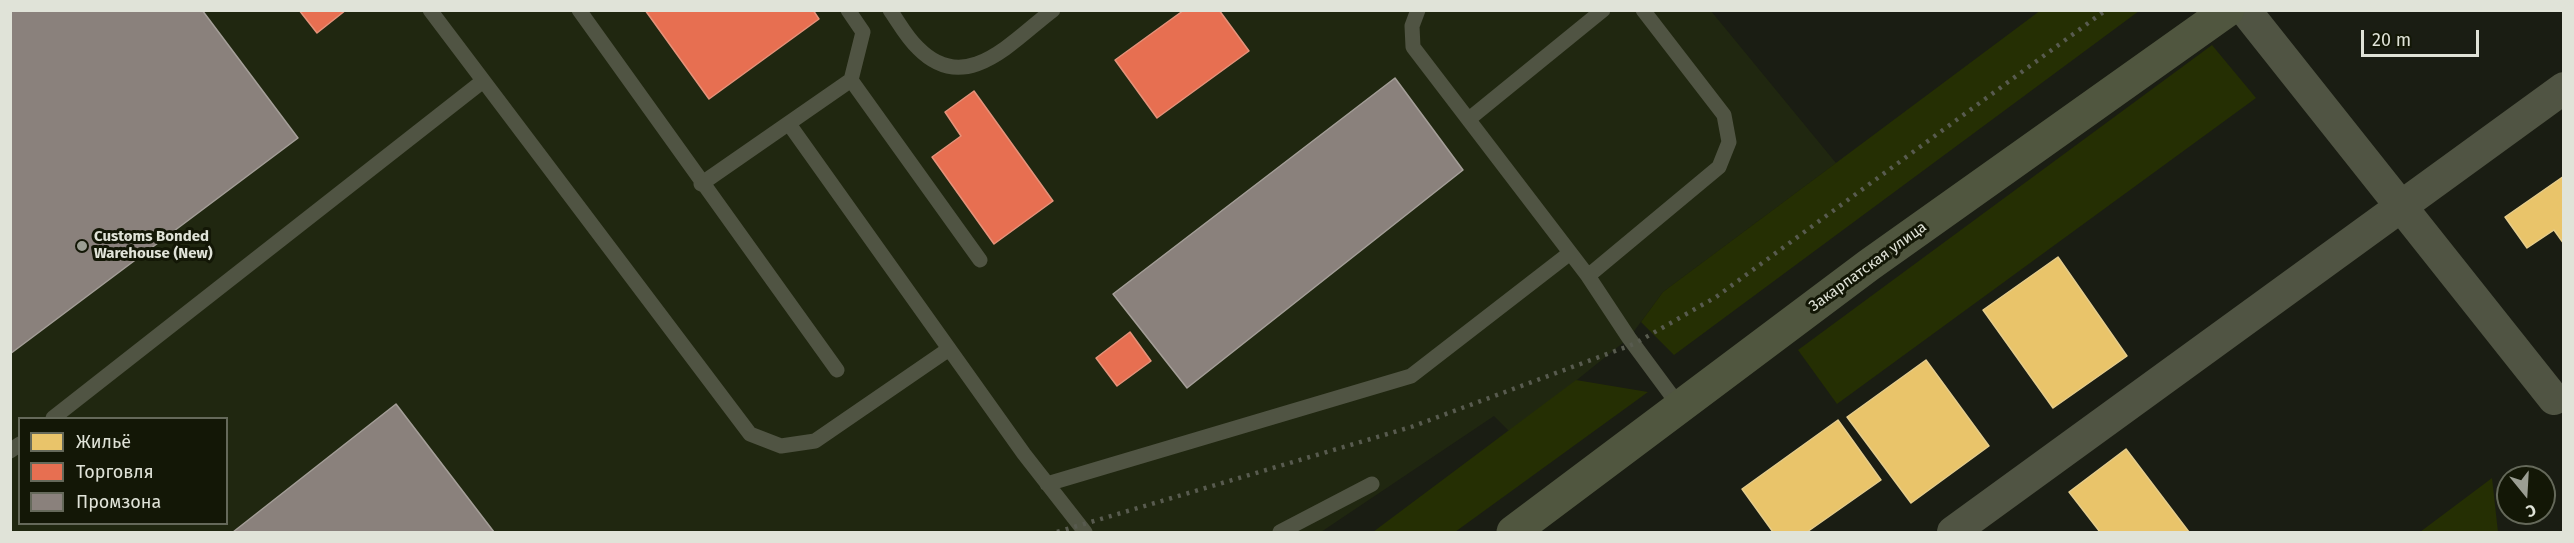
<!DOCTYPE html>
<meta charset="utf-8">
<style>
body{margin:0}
#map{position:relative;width:2574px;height:543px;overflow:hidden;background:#1a1d13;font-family:"Fira Sans",sans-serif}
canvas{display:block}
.frame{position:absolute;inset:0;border:12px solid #e0e3d8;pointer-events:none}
.legend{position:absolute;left:18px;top:417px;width:210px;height:108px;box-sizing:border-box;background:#131706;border:2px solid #65695a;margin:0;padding:8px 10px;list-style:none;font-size:18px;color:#e0e3d8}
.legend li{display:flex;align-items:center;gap:12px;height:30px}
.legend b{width:30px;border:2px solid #65695a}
.north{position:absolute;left:2496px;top:465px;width:60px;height:60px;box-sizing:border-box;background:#131706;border:2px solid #65695a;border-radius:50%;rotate:162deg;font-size:16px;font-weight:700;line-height:24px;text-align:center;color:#e0e3d8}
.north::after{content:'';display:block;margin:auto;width:21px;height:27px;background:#9b9e93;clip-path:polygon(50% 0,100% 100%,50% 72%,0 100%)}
.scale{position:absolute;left:2361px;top:30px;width:118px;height:27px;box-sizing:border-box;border:3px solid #e0e3d8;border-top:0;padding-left:8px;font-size:18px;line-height:21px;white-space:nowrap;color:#e0e3d8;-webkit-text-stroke:4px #131706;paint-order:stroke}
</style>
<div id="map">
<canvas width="2574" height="543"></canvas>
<div class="frame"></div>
<ul class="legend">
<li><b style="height:16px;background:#e9c46a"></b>Жильё</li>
<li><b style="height:16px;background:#e76f51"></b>Торговля</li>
<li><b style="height:16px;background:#8a817c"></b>Промзона</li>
</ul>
<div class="north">С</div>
<div class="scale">20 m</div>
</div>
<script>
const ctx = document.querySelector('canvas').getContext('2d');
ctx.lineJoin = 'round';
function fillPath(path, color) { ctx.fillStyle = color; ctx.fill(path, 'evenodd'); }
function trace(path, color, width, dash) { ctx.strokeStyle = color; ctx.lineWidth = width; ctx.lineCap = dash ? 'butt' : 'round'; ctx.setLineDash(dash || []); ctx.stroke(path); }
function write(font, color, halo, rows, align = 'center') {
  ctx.font = font + ' "Fira Sans",sans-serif'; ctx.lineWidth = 6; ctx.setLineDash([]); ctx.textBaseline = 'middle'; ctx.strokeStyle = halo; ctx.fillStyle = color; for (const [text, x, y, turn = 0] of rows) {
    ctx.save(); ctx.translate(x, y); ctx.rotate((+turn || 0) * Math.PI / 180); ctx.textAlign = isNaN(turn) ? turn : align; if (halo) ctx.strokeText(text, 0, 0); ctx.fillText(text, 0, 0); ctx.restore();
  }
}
const built = new Path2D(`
 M10,11H1711L1836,163L1663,292L1629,338L1511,433L1494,416L1321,532H11ZM20,418H226V524H20Z`);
const green = new Path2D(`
 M2041,10L2139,11L1674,355L1641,322L1663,292Z
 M2212,45L2256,98L1837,404L1798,350Z
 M1576,380L1648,392L1455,532H1373Z
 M2492,478L2498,532H2420Z`);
const homes = new Path2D(`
 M2564,176V244L2554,230L2527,248L2505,217Z
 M2058,257L2127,356L2053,408L1983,310Z
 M1926,360L1989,446L1911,503L1847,417Z
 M1838,420L1881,480L1807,532H1773L1742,489Z
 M2126,449L2189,532H2100L2069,492Z`);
const shops = new Path2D(`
 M299,10H346L317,33Z
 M645,10H813L819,19L709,99Z
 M1184,10H1219L1249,51L1157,118L1115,60Z
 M974,91L1053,201L994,244L932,157L961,136L945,112Z
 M1130,332L1151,361L1117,386L1096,358Z`);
const industry = new Path2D(`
 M10,10H202L298,138L10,354Z
 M1395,78L1463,170L1187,388L1113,294Z
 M396,404L494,532H233Z`);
const lane = new Path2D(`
 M430,10L750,434L781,446L815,441L949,349
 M579,10L837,370
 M890,10C899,23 907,38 918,48C966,97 1012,41 1053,10
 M1418,10L1412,26L1413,47L1588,276L1629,338L1680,407
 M851,80L980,260
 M1469,119L1603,10
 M789,124L1024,454L1085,532
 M701,184L851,80L863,32L848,10
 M1588,276L1719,167L1729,142L1724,115L1643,10
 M53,418L483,81
 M10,451L20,444
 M1047,484L1411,376L1570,253
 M1280,532L1372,484`);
const street = new Path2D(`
 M2245,10L2554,399
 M1953,532L2564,88`);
const secondary = new Path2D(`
 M1513,532L1869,265L2228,10`);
const rail = new Path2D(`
 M1057,532L1411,427L1634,344L1716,297L2106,10`);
const markers = [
 [82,246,6,"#9b9e93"]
];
const poiNames = [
 ["Customs Bonded",94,237],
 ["Warehouse (New)",94,254]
];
const streetNames = [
 ["Закарпатская улица",1868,267,-36]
];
fillPath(built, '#202710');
fillPath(green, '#252f03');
fillPath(homes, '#e9c46a');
trace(homes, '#e6cd8b', 1.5);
fillPath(shops, '#e76f51');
trace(shops, '#e5927a', 1.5);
fillPath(industry, '#8a817c');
trace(industry, '#a49e98', 1.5);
trace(lane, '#505443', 15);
trace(street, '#505443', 32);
trace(secondary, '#50563f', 33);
trace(rail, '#585b4f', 4.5, [3, 6]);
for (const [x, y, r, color] of markers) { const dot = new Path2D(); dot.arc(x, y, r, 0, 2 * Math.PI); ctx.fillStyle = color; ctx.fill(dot); trace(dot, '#131706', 2); }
write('bold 15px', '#e0e3d8', '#131706', poiNames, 'left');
write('15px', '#e0e3d8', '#131706', streetNames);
</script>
